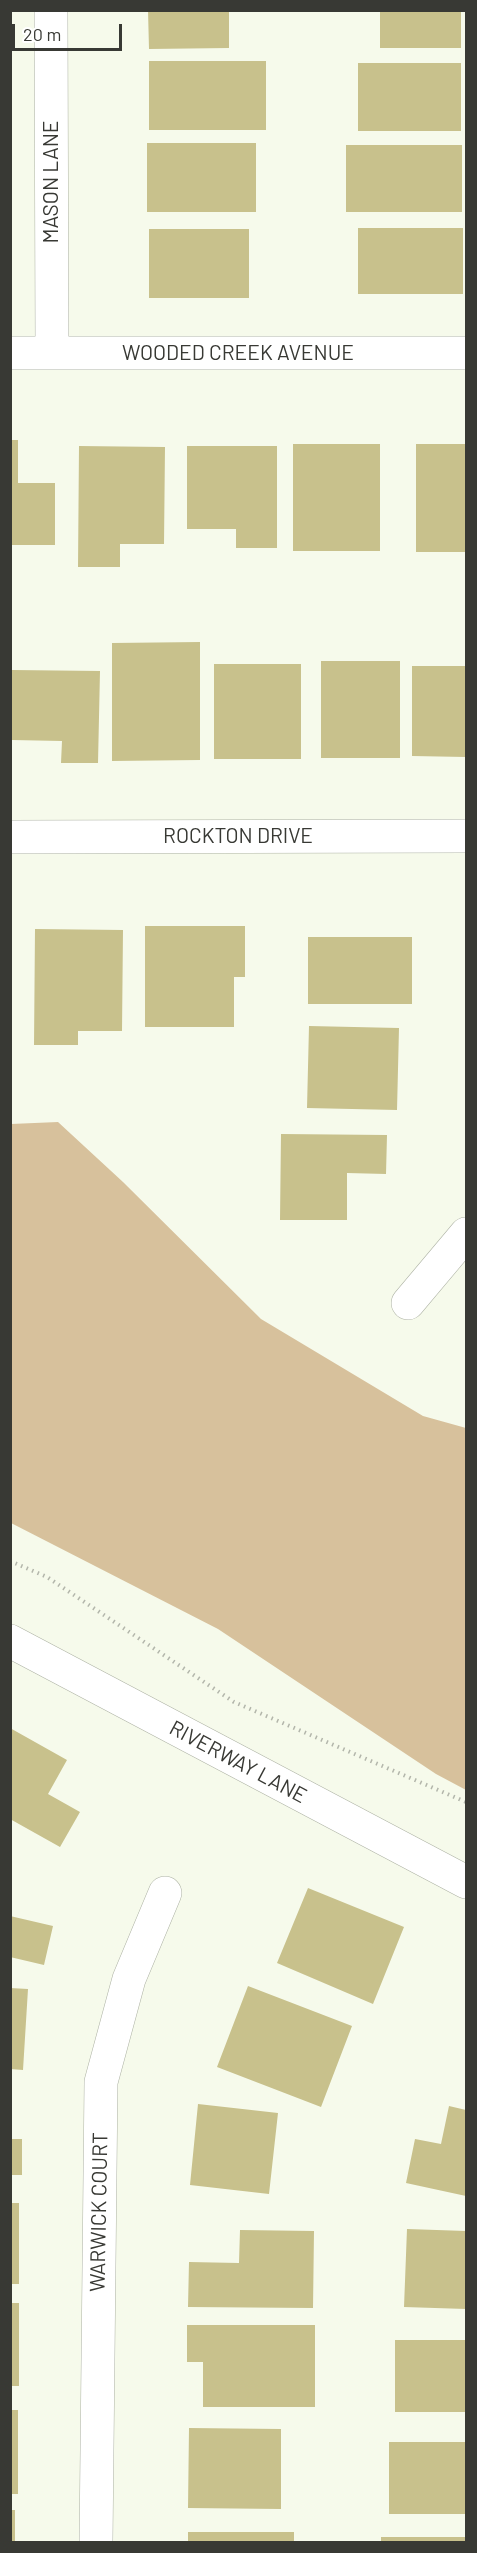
<!DOCTYPE html>
<style>
body{margin:0}
#map{position:relative;width:477px;height:2553px;overflow:hidden;background:#f6faeb;font-family:Barlow,sans-serif}
canvas{display:block}
.frame{position:absolute;inset:0;border:12px solid #383934;pointer-events:none}
.scale{position:absolute;left:12px;top:24px;width:110px;height:27px;box-sizing:border-box;border:3px solid #383934;border-top:0;padding-left:8px;font-size:18px;line-height:21px;white-space:nowrap;color:#383934;-webkit-text-stroke:4px #fff;paint-order:stroke}
</style>
<div id="map">
<canvas width="477" height="2553"></canvas>
<div class="frame"></div>
<div class="scale">20 m</div>
</div>
<script>
const ctx = document.querySelector('canvas').getContext('2d');
ctx.lineJoin = 'round';
function fillPath(path, color) { ctx.fillStyle = color; ctx.fill(path, 'evenodd'); }
function trace(path, color, width, dash) { ctx.strokeStyle = color; ctx.lineWidth = width; ctx.lineCap = dash ? 'butt' : 'round'; ctx.setLineDash(dash || []); ctx.stroke(path); }
function write(font, color, halo, rows, align = 'center') {
  ctx.font = font + ' Barlow,sans-serif'; ctx.lineWidth = 6; ctx.setLineDash([]); ctx.textBaseline = 'middle'; ctx.strokeStyle = halo; ctx.fillStyle = color; for (const [text, x, y, turn = 0] of rows) {
    ctx.save(); ctx.translate(x, y); ctx.rotate((+turn || 0) * Math.PI / 180); ctx.textAlign = isNaN(turn) ? turn : align; if (halo) ctx.strokeText(text, 0, 0); ctx.fillText(text, 0, 0); ctx.restore();
  }
}
const green = new Path2D(`
 M58,1122L123,1182L261,1319L423,1416L466,1428V1790L436,1774L218,1629L11,1523V1124Z`);
const building = new Path2D(`
 M148,10H229V48L149,49Z
 M380,10H461V48H380Z
 M149,61H266V130H149Z
 M358,63H461V131H358Z
 M147,143H256V212H147Z
 M346,145H462V212H346Z
 M358,228H463V294H358Z
 M149,229H249V298H149Z
 M10,440H18V483H55V545H10Z
 M293,444H380V551H293Z
 M416,444H466V552H416Z
 M79,446L165,447L164,544H120V567H78Z
 M187,446H277V548H236V529H187Z
 M200,642V760L112,761V643Z
 M321,661H400V758H321Z
 M214,664H301V759H214Z
 M412,666H466V757L412,756Z
 M12,670L100,671L98,763H61L62,741L12,740Z
 M145,926H245V977H234V1027H145Z
 M35,929L123,930L122,1031H78V1045H34Z
 M308,937H412V1004H308Z
 M309,1026L399,1028L397,1110L307,1108Z
 M281,1134L387,1135L386,1174L347,1173V1220H280Z
 M10,1728L67,1760L48,1794L80,1812L60,1847L10,1819Z
 M308,1888L404,1927L373,2004L277,1963Z
 M10,1916L53,1926L44,1965L10,1957Z
 M248,1986L352,2026L321,2107L217,2067Z
 M10,1988L28,1989L23,2070L10,2069Z
 M198,2104L278,2113L269,2194L190,2185Z
 M449,2106L466,2110V2196L406,2183L415,2139L441,2144Z
 M10,2139H22V2175H10Z
 M10,2203H19V2284H10Z
 M407,2229L466,2231V2309L404,2307Z
 M240,2230L314,2231L313,2308L188,2307L189,2262L239,2263Z
 M10,2303H19V2386H10Z
 M187,2325H315V2407H203V2362H187Z
 M395,2340H466V2412H395Z
 M10,2410H18V2494H10Z
 M189,2428L281,2429V2509L188,2508Z
 M389,2442H466V2514H389Z
 M10,2510H15V2542H10Z
 M188,2532H294V2542H188Z
 M381,2537H466V2542H381Z`);
const path = new Path2D(`
 M10,1561L47,1577L234,1702L466,1802`);
const minor = new Path2D(`
 M51,10L52,353
 M10,353H466
 M10,837L466,836
 M408,1303L466,1234
 M10,1641L466,1882
 M96,2542L101,2082L129,1979L165,1893`);
const streetNames = [
 ["MASON LANE",51,182,-90],
 ["WOODED CREEK AVENUE",238,353],
 ["ROCKTON DRIVE",238,836],
 ["RIVERWAY LANE",238,1762,28],
 ["WARWICK COURT",99,2212,-89]
];
fillPath(green, '#d7c19c');
fillPath(building, '#c8c18c');
trace(minor, '#adb2a4', 34);
trace(path, '#b3b6ab', 4, [1.5, 4.5]);
trace(minor, '#fff', 33);
write('21px', '#383934', '#fff', streetNames);
</script>
